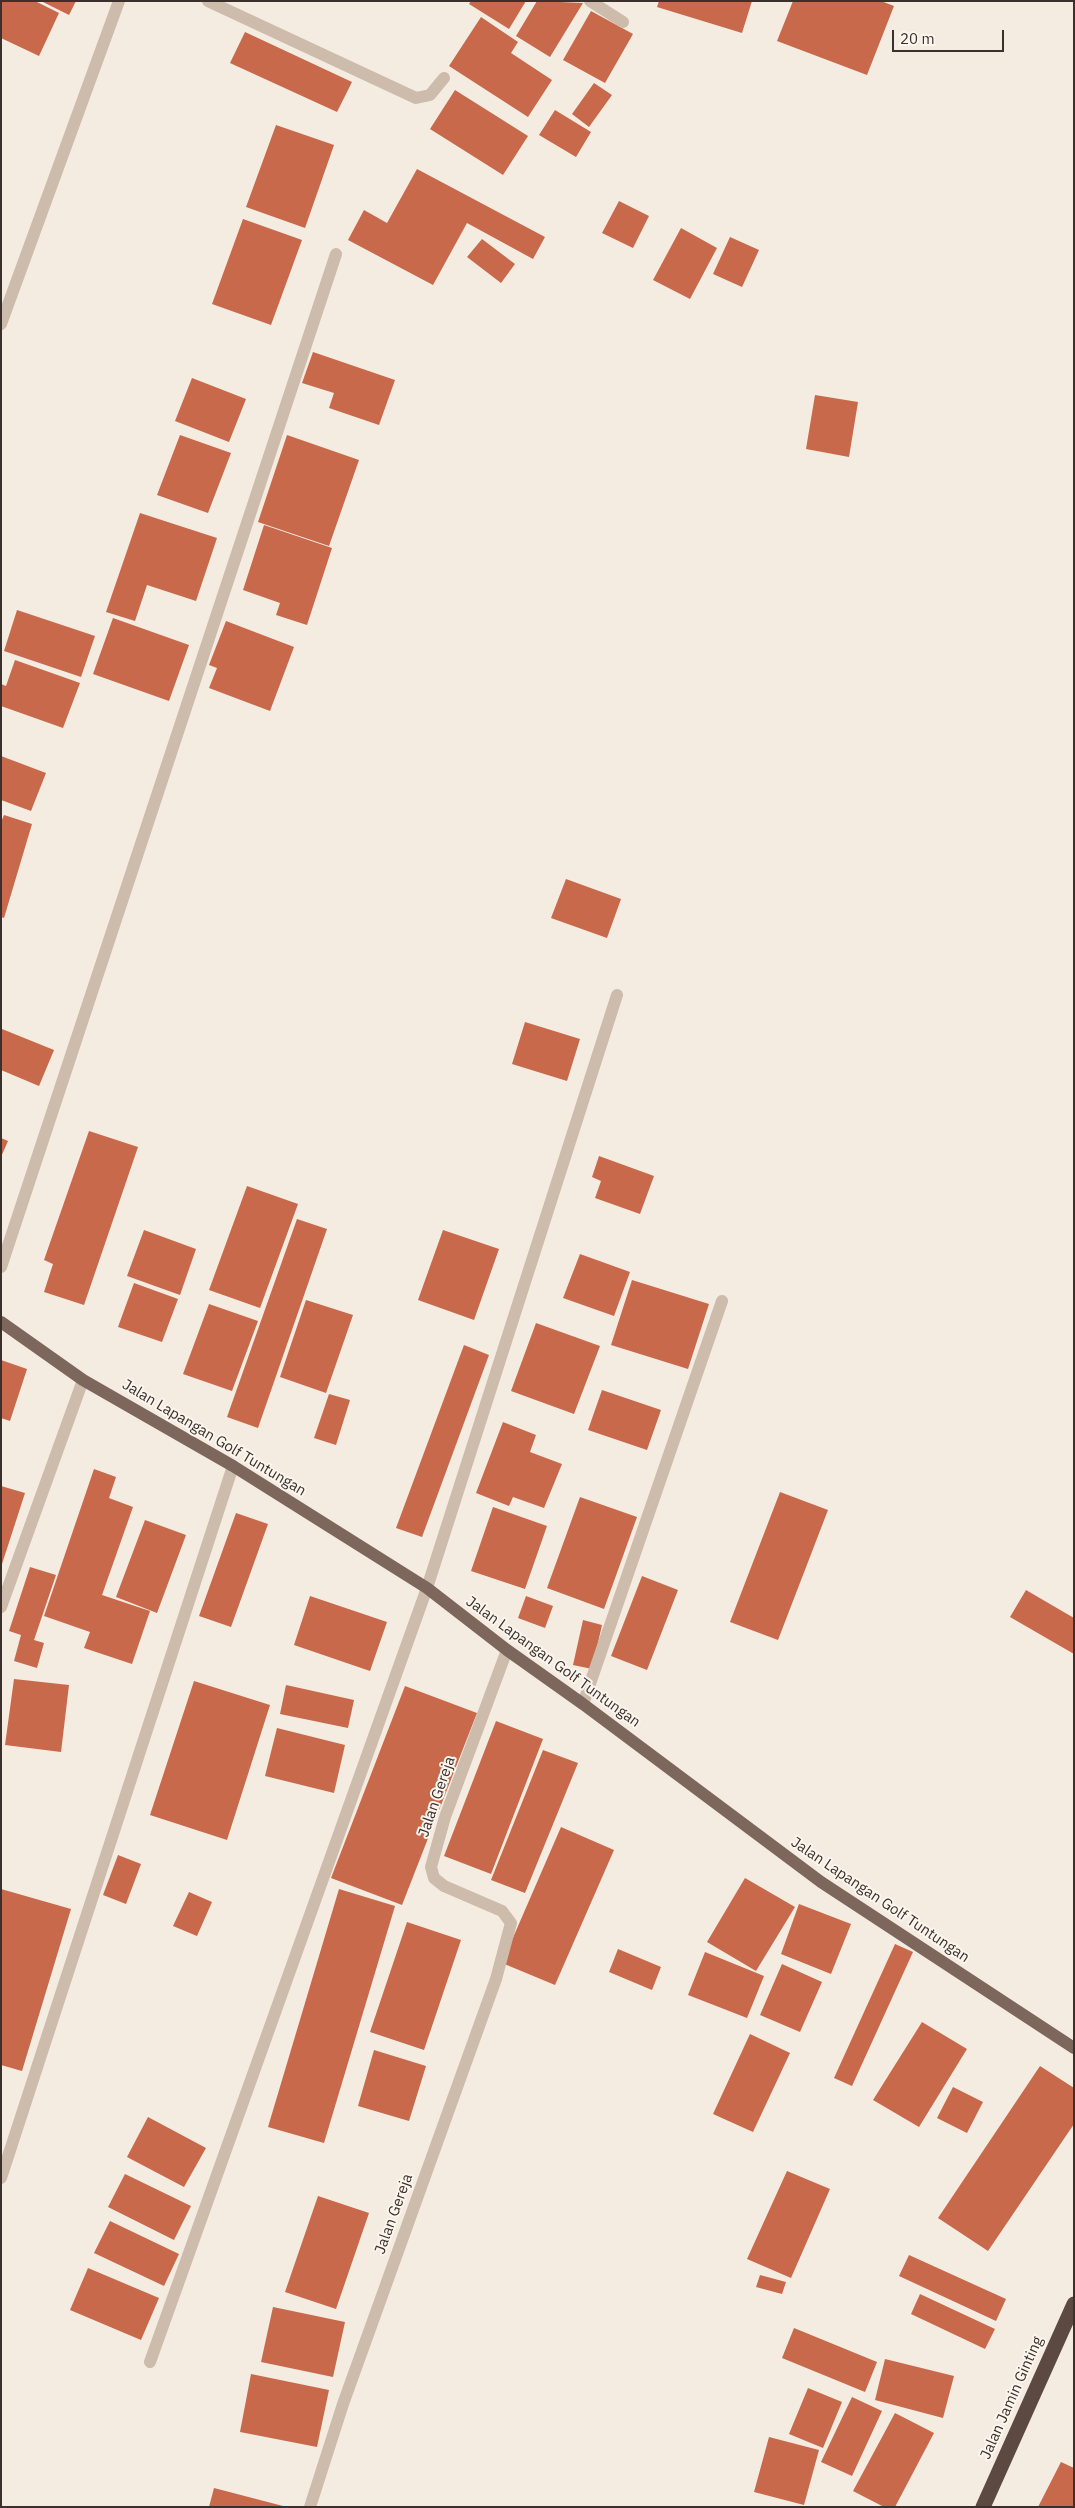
<!DOCTYPE html>
<style>
body{margin:0}
#map{position:relative;width:1075px;height:2508px;overflow:hidden;background:#f4ebe1;font-family:"IBM Plex Sans",sans-serif}
canvas{display:block}
.frame{position:absolute;inset:0;border:2px solid #3b302b;pointer-events:none}
.scale{position:absolute;left:892px;top:30px;width:112px;height:22px;box-sizing:border-box;border:2px solid #3b302b;border-top:0;padding-left:6px;font-size:15px;line-height:18px;white-space:nowrap;color:#3b302b;-webkit-text-stroke:4px #fbf5ee;paint-order:stroke}
</style>
<div id="map">
<canvas width="1075" height="2508"></canvas>
<div class="frame"></div>
<div class="scale">20 m</div>
</div>
<script>
const ctx = document.querySelector('canvas').getContext('2d');
ctx.lineJoin = 'round';
function fillPath(path, color) { ctx.fillStyle = color; ctx.fill(path, 'evenodd'); }
function trace(path, color, width, dash) { ctx.strokeStyle = color; ctx.lineWidth = width; ctx.lineCap = dash ? 'butt' : 'round'; ctx.setLineDash(dash || []); ctx.stroke(path); }
function write(font, color, halo, rows, align = 'center') {
  ctx.font = font + ' "IBM Plex Sans",sans-serif'; ctx.lineWidth = 4; ctx.setLineDash([]); ctx.textBaseline = 'middle'; ctx.strokeStyle = halo; ctx.fillStyle = color; for (const [text, x, y, turn = 0] of rows) {
    ctx.save(); ctx.translate(x, y); ctx.rotate((+turn || 0) * Math.PI / 180); ctx.textAlign = isNaN(turn) ? turn : align; if (halo) ctx.strokeText(text, 0, 0); ctx.fillText(text, 0, 0); ctx.restore();
  }
}
const building = new Path2D(`
 M1,1H35L59,13L39,56L1,38Z
 M41,1H76L69,15Z
 M471,1H526L509,29L469,4Z
 M537,1L583,3L550,57L516,36Z
 M659,1H752L742,33L657,7Z
 M793,1H881L894,6L867,75L777,41Z
 M591,11L633,34L605,83L563,60Z
 M481,17L518,42L511,53L552,80L528,117L449,66Z
 M245,32L352,82L337,112L230,63Z
 M594,83L612,95L589,127L572,114Z
 M455,90L528,136L503,175L430,129Z
 M555,110L591,132L576,157L539,135Z
 M276,125L334,145L305,228L246,207Z
 M417,169L545,237L533,259L467,223L433,285L348,240L364,210L387,223Z
 M619,201L649,216L633,248L602,233Z
 M243,219L302,240L271,325L212,304Z
 M681,228L717,248L690,299L653,280Z
 M730,237L759,250L742,287L713,274Z
 M482,239L515,264L501,283L467,257Z
 M313,352L395,380L379,425L329,408L334,393L302,383Z
 M192,378L246,399L229,442L175,421Z
 M815,395L858,402L849,457L806,449Z
 M180,435L231,453L208,513L157,495Z
 M287,435L359,460L329,546L258,522Z
 M140,513L217,538L196,601L147,585L135,621L106,612Z
 M264,525L332,548L307,625L276,615L280,603L243,590Z
 M17,610L95,636L81,677L4,651Z
 M113,618L189,645L169,701L93,674Z
 M226,621L294,647L270,711L209,688L217,668L209,665Z
 M15,660L80,683L63,728L1,706V684L6,686Z
 M1,756L46,773L31,811L1,800Z
 M4,815L32,824L4,918L1,917V822Z
 M566,879L621,899L607,938L551,918Z
 M525,1022L580,1039L567,1081L512,1064Z
 M2,1029L54,1050L39,1086L1,1070Z
 M89,1131L138,1147L84,1305L44,1292L53,1264L44,1260Z
 M1,1138L8,1141L1,1157Z
 M599,1156L654,1176L640,1214L595,1198L601,1181L592,1177Z
 M247,1186L298,1204L260,1308L209,1290Z
 M297,1219L327,1229L258,1428L227,1417Z
 M144,1230L196,1249L180,1295L127,1276Z
 M443,1230L499,1249L474,1320L418,1300Z
 M580,1254L630,1272L614,1316L563,1298Z
 M632,1280L709,1304L688,1369L611,1345Z
 M134,1283L178,1299L162,1342L118,1327Z
 M306,1300L353,1315L326,1393L280,1377Z
 M209,1304L258,1321L232,1391L183,1374Z
 M536,1323L600,1346L574,1414L511,1391Z
 M464,1345L489,1355L422,1537L396,1528Z
 M1,1360L27,1369L10,1421L1,1418Z
 M602,1390L661,1410L647,1450L588,1430Z
 M329,1394L350,1400L336,1445L314,1438Z
 M503,1422L536,1435L530,1452L562,1464L544,1508L513,1497L509,1506L476,1493Z
 M94,1469L116,1477L109,1498L133,1507L102,1595L150,1611L132,1664L84,1648L90,1632L44,1616Z
 M1,1486L25,1493L2,1564H1Z
 M780,1492L828,1510L778,1640L730,1622Z
 M580,1497L637,1517L604,1609L547,1588Z
 M493,1507L547,1526L525,1589L471,1571Z
 M236,1513L268,1524L231,1627L199,1616Z
 M145,1520L186,1535L157,1613L116,1597Z
 M30,1567L56,1575L34,1640L44,1643L37,1668L14,1661L21,1635L9,1631Z
 M642,1576L678,1590L647,1670L611,1656Z
 M1026,1590L1074,1618V1654L1010,1617Z
 M310,1596L387,1622L370,1671L294,1645Z
 M526,1596L553,1606L545,1628L518,1618Z
 M583,1620L602,1625L592,1669L573,1665Z
 M14,1679L69,1685L61,1752L5,1745Z
 M194,1681L270,1705L227,1840L150,1815Z
 M286,1685L354,1700L348,1728L280,1714Z
 M405,1686L477,1713L402,1905L331,1878Z
 M496,1721L543,1739L491,1874L444,1856Z
 M277,1728L345,1745L334,1793L265,1776Z
 M543,1750L578,1763L525,1893L491,1880Z
 M561,1827L614,1850L555,1985L502,1963Z
 M118,1855L141,1864L126,1904L103,1895Z
 M745,1878L795,1907L756,1971L707,1942Z
 M1,1889L71,1909L22,2071L1,2065Z
 M339,1889L395,1906L324,2143L268,2127Z
 M189,1892L212,1902L197,1936L173,1926Z
 M799,1904L851,1924L831,1974L781,1954Z
 M407,1922L461,1940L424,2050L370,2032Z
 M895,1944L913,1952L852,2086L834,2078Z
 M618,1949L661,1967L652,1990L609,1972Z
 M705,1952L764,1976L747,2018L688,1995Z
 M782,1964L822,1982L800,2032L760,2015Z
 M922,2022L967,2049L919,2127L873,2100Z
 M750,2034L790,2053L753,2132L713,2114Z
 M374,2050L426,2066L409,2121L358,2106Z
 M1040,2066L1074,2088V2124L988,2251L938,2218Z
 M953,2087L983,2102L967,2133L937,2118Z
 M148,2117L206,2148L184,2187L127,2157Z
 M787,2171L830,2189L791,2278L747,2259Z
 M125,2174L191,2206L174,2240L108,2207Z
 M318,2196L369,2213L336,2309L285,2292Z
 M110,2221L179,2254L164,2286L94,2253Z
 M909,2255L1006,2299L996,2321L899,2276Z
 M88,2268L159,2298L141,2340L70,2310Z
 M760,2275L786,2282L782,2294L756,2287Z
 M920,2294L995,2329L985,2349L911,2314Z
 M273,2307L345,2322L333,2377L261,2362Z
 M794,2328L877,2362L865,2392L782,2358Z
 M885,2359L954,2376L943,2418L875,2400Z
 M251,2374L329,2390L317,2447L240,2432Z
 M808,2388L842,2402L823,2448L789,2434Z
 M852,2397L882,2411L852,2476L821,2462Z
 M895,2413L934,2433L895,2507H884L853,2491Z
 M769,2437L819,2450L804,2505L754,2492Z
 M1061,2462L1074,2468V2507H1038Z
 M214,2488L283,2506V2507H209Z`);
const minor = new Path2D(`
 M208,1L416,98L430,95L444,78
 M590,1L623,22
 M1,324L119,1
 M1,1267L336,254
 M1,1607L83,1380
 M583,1704L722,1301
 M1,2178L233,1466
 M150,2362L427,1588L617,995
 M310,2507L343,2404L496,1979L511,1923L502,1911L444,1886L434,1878L431,1867L445,1817L507,1650`);
const major = new Path2D(`
 M1,1322L83,1380L233,1466L427,1588L507,1650L583,1704L821,1882L1074,2048`);
const highway = new Path2D(`
 M983,2507L1074,2304`);
const streetNames = [
 ["Jalan Lapangan Golf Tuntungan",214,1438,31],
 ["Jalan Lapangan Golf Tuntungan",553,1662,36],
 ["Jalan Gereja",437,1797,-71],
 ["Jalan Lapangan Golf Tuntungan",880,1900,34],
 ["Jalan Gereja",394,2214,-70],
 ["Jalan Jamin Ginting",1012,2398,-66]
];
fillPath(building, '#c8694b');
trace(minor, '#cdbbac', 12);
trace(major, '#7d675c', 12);
trace(highway, '#5c4a42', 15);
write('15px', '#3b302b', '#fbf5ee', streetNames);
</script>
